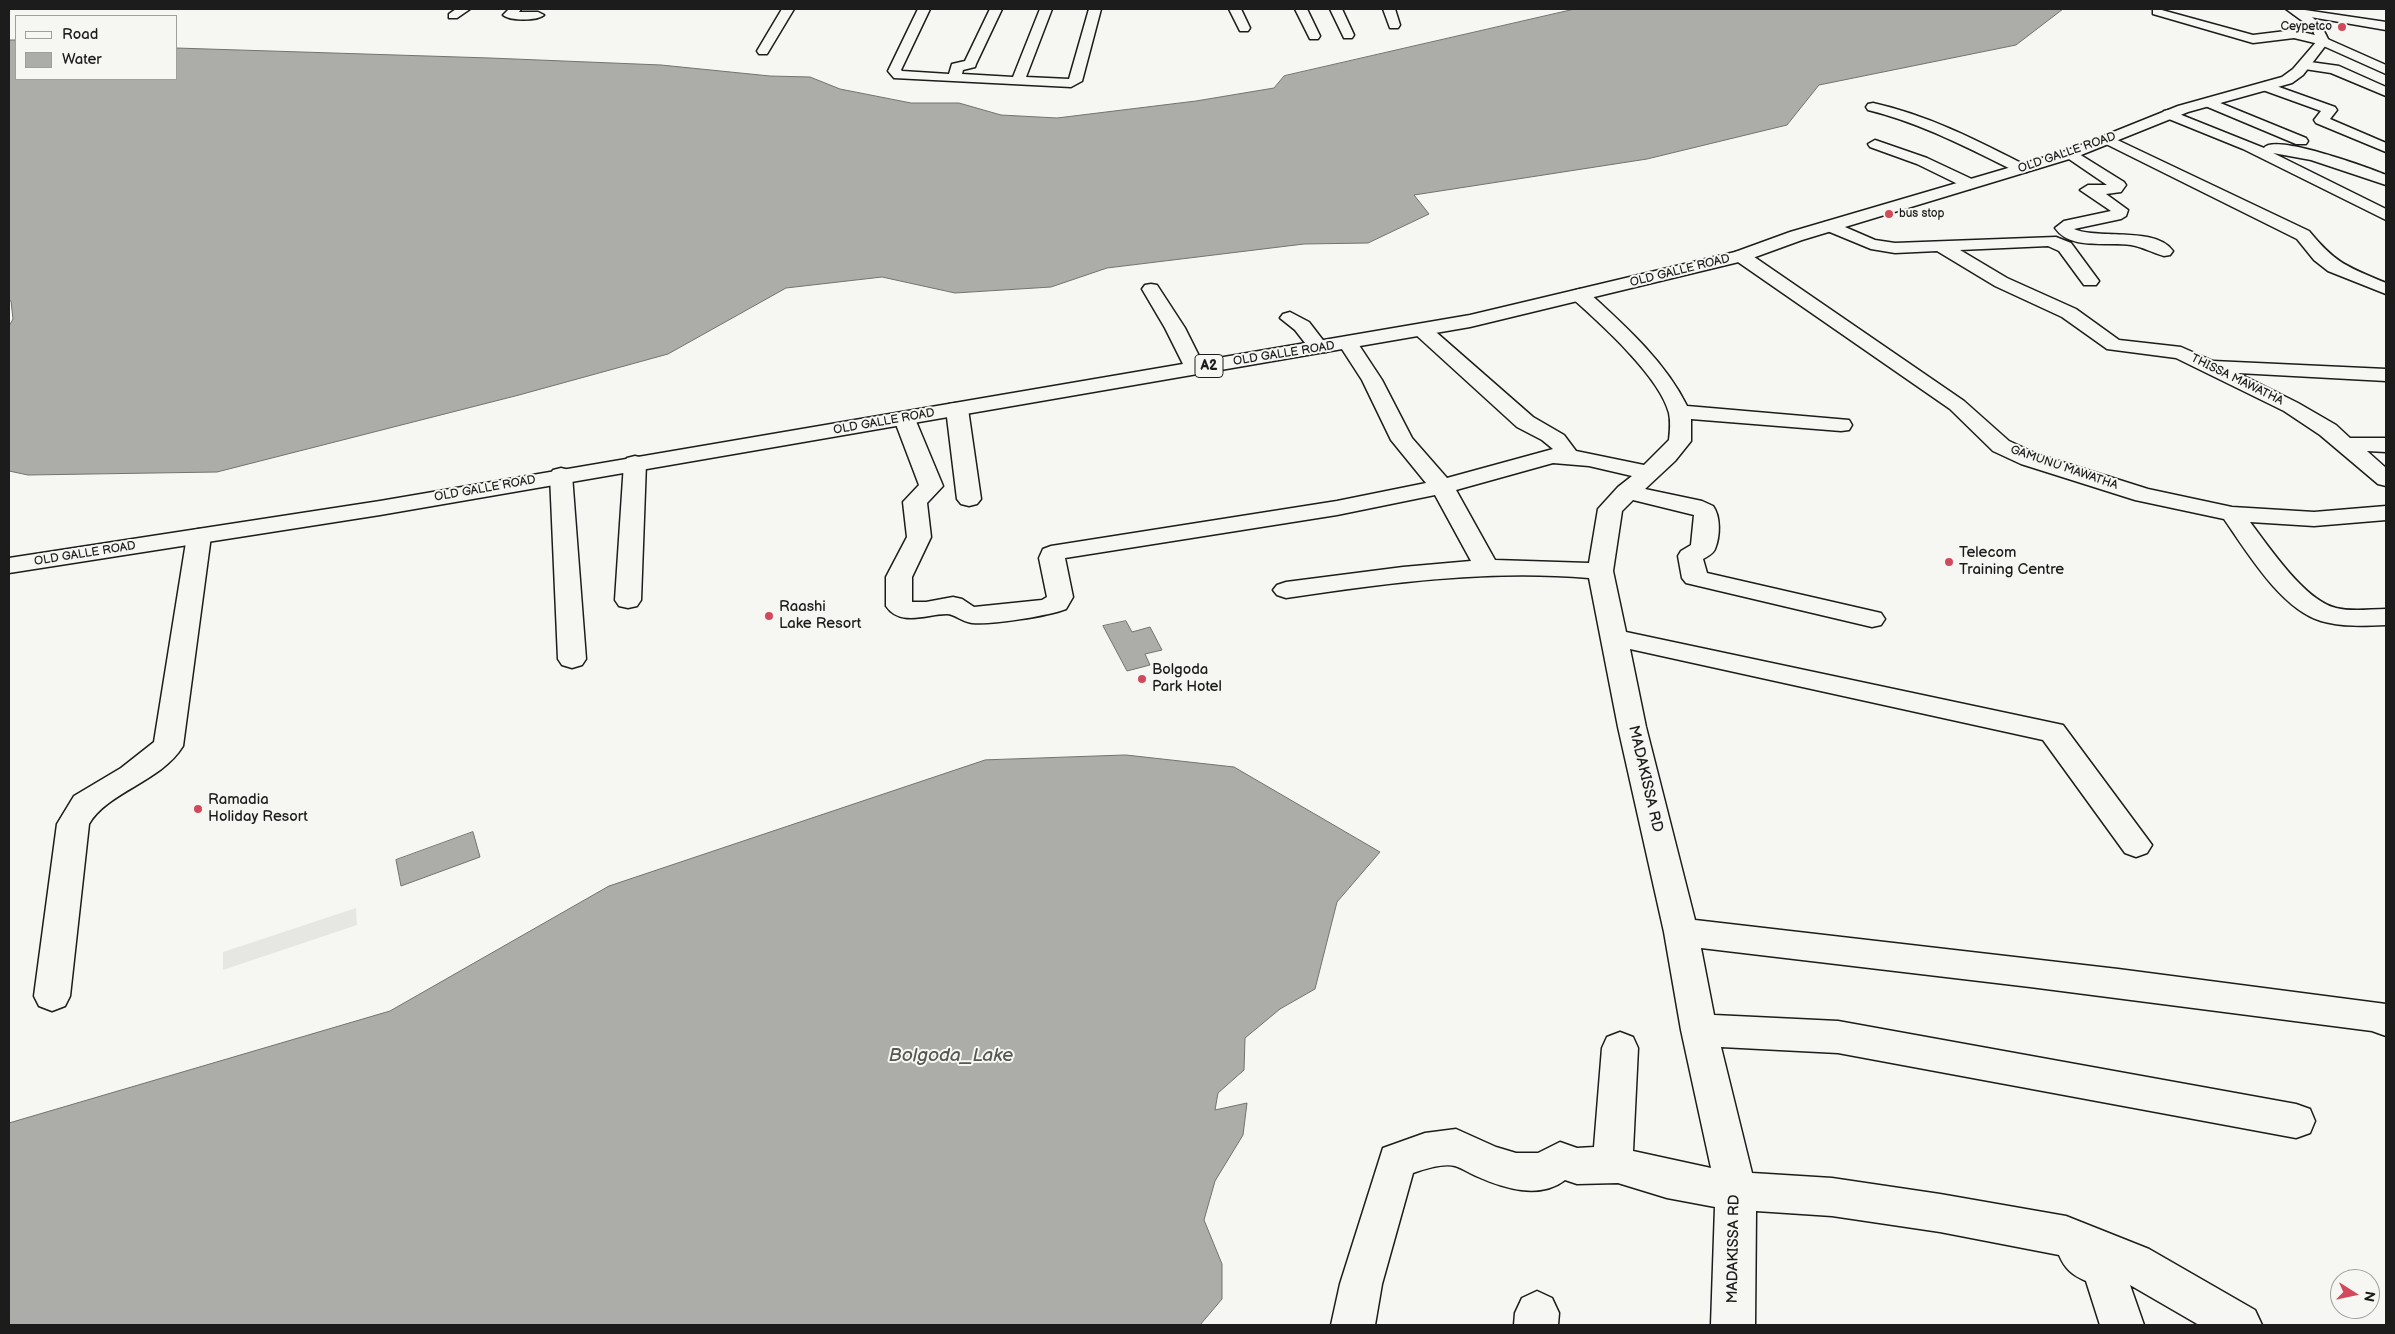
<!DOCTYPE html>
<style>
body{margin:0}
#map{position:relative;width:2395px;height:1334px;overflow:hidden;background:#f6f6f2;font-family:"Balsamiq Sans",sans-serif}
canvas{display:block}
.frame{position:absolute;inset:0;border:10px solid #1c1c1c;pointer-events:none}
.legend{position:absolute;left:15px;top:15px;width:162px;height:65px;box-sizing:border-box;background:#f6f6f2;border:1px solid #9f9f9c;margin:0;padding:6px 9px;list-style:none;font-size:15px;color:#1c1c1c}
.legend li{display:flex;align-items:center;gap:10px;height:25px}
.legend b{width:25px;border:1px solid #9f9f9c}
.north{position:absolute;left:2330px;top:1269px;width:50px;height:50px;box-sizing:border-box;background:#f6f6f2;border:1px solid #9f9f9c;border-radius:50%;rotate:100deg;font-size:14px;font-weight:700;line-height:20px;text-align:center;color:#1c1c1c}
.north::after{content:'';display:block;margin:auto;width:18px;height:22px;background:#d1495b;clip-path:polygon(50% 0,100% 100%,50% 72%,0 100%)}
</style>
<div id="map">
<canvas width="2395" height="1334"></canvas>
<div class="frame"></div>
<ul class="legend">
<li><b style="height:6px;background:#f6f6f2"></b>Road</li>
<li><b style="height:14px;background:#acaca9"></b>Water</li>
</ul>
<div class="north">N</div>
</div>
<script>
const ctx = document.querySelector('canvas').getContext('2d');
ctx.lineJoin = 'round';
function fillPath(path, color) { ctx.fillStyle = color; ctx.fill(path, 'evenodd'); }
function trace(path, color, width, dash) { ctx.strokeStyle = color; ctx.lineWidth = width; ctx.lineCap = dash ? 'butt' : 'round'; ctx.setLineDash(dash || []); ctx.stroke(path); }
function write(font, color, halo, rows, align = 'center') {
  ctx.font = font + ' "Balsamiq Sans",sans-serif'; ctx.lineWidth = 4; ctx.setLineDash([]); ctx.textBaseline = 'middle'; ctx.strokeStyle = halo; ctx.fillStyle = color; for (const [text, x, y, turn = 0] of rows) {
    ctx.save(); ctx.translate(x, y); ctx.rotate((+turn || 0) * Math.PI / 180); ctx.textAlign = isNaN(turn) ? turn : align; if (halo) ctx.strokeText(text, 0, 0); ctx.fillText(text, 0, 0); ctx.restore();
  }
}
const built = new Path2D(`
 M356,908L357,925L223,970V952Z`);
const water = new Path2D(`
 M1575,9H2063L2016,45L1819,85L1787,125L1647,159L1414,195L1429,214L1368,243L1304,244L1107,268L1051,287L955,293L882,277L786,288L668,354L519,395L217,472L28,475L9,471V326L13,319L11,301L9,300V40H16V79H176V48L490,58L661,65L770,76L810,77L840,89L911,103H959L1001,115L1057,118L1196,101L1274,88L1284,76Z
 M1126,621L1132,632L1150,627L1162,650L1145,654L1150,665L1127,671L1103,626Z
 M1126,755L1234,767L1380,852L1337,902L1315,989L1280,1009L1245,1038L1244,1070L1218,1093L1215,1110L1247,1103L1243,1135L1215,1181L1204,1220L1222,1264V1299L1200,1325H9V1123L390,1011L609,886L985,760Z
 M473,832L480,857L401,886L396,860Z`);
const minor = new Path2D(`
 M456,9H470L457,18H449V14Z
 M509,9H521L519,12H538L544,15C537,21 510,21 503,15Z
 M782,9H794L767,54H759L757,51Z
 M918,9H930L901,70L902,71L949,74L952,64L965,61L990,9H1002L976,64L975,67L963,70L962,74L1013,77L1040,9H1052L1026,77L1069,79L1089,9H1101L1082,81L1071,87L894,78L888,71Z
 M1229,9H1241L1250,28L1248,31H1240Z
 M1295,9H1307L1320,36L1318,39H1310Z
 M1330,9H1342L1354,35L1352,38H1344Z
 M1383,9H1395L1400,25L1398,28H1390Z
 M2158,9L2253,35L2294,30L2323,37L2386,65V74L2319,44L2294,38L2253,43L2153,14V10Z
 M2298,9L2386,22V30L2293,14V10Z
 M2303,61L2339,66L2386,87V96L2331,73L2298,68L2297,65Z
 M2265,82L2335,107L2337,110L2330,119L2386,143V152L2316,123L2314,120L2321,111L2260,89L2258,86Z
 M2208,98L2306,138L2308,141L2306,144H2296L2203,105L2201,102Z
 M1873,103C1928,115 1978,141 2027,166L2030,169L2027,172H2017C1968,148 1921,123 1868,110L1866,107L1868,104Z
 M2169,110L2264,148C2274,133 2369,168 2386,175V185L2311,160L2273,153L2386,209V220L2243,149L2164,117L2162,114L2164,111Z
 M2109,136L2309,231C2336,264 2348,267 2386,283V294L2328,271L2314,260L2297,239L2104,143L2102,140L2104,137Z
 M1875,140L1927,158L1976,181L1978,184L1970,189L1964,187L1917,164L1870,147L1868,144Z
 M2071,149L2124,182L2126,185L2121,192L2106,194L2128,210L2126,216L2121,219L2074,229C2099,240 2156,226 2173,251L2170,255L2164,256C2153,253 2143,247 2131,245C2107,241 2071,251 2055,228L2064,221L2111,211L2080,190L2088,185H2107L2066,157L2063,154L2066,151Z
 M1831,221L1875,240L1895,243L2056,237L2071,243L2099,281L2096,285H2084L2059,251L2048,246L1960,250L2007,278L2076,309L2119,340L2181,347L2213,361L2386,369V381L2238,373L2298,403L2336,425L2350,438H2386V452L2367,451L2386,468V486L2378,484L2320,435L2284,411L2176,358L2107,349L2062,317L1995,286L1937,251L1895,253L1871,249L1825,230L1823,226L1825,222Z
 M1741,251L1747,252L1964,401L2009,441L2037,454L2148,489L2232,507L2314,512L2386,506V520L2314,526L2250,522C2269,547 2305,601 2336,608C2352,612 2370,609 2386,609V625C2365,626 2342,627 2321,621C2281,609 2247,552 2224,519L2135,500L2021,464L1993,451L1950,409L1735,260L1732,256L1735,252Z
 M1151,284L1157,285L1185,328L1205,368L1202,372L1195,374L1188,372L1185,368L1165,328L1142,289L1145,285Z
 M1580,289L1587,291C1623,324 1665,361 1687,406L1849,420L1852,425L1849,430L1841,431L1691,419V441L1675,461L1645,489L1702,501L1713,506C1721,517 1720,537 1715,549C1713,554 1708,556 1703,559L1707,573L1881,613L1885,619L1881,625L1872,627L1686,583L1682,578L1678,556L1681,551L1691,545L1694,515L1633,500L1622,511L1613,571L1626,632L2063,725L2152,845L2147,853L2136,857L2125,853L2043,740L1630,649L1646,727L1695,920L2118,969L2386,1004V1036L2372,1031L2030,987L1701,948L1714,1015L1838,1021L2296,1104L2310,1109L2315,1121L2310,1133L2296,1138L1838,1053L1721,1047L1752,1173L1832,1178L1940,1194L2066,1216L2149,1249L2255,1310L2262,1325H2199L2130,1285L2144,1325H2100L2086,1281C2072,1275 2065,1269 2059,1255L1940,1232L1832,1216L1756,1211L1755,1325H1711L1715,1207L1667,1198L1618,1183L1577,1184L1565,1180C1539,1200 1503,1188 1476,1176C1469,1173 1462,1168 1455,1166C1444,1163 1424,1169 1413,1173L1382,1284L1375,1325H1331L1340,1284L1383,1148L1425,1133L1456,1129L1496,1147L1516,1153H1538L1560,1142L1577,1148L1594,1147L1602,1048L1607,1037L1620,1032L1633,1037L1638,1048L1633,1151L1711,1168L1681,1030L1664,932L1618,727L1589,578C1487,569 1386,583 1286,598L1277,595L1273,590L1277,585L1286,582L1403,567L1471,561L1435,495L1337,515L1065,558L1073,597L1066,609C1048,616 991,625 972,623C963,622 954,614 947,614C927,614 900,627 886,606V577L907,537L903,502L919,485L894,419L897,414L905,413L913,414L943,486L927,503L931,537L912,577V602H926L953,597L962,599L974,607L1042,600L1047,597L1039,558L1043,549L1051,546L1337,501L1426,483L1391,440L1362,380L1338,343L1341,339H1355L1382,380L1412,438L1447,478L1553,449L1542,440L1517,427L1415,334L1412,330L1415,326H1429L1533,417L1564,435L1576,451L1644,465L1669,440C1670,431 1671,422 1669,413C1660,377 1601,324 1573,299L1571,295L1573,291ZM1553,463L1589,466L1632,476L1618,487L1598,509L1589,563L1495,560L1456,490Z
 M1290,312L1309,322L1329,348L1326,352H1312L1295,330L1280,318L1283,314Z
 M957,403L965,404L968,409L981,499L977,504L969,506L961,504L957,499L946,409L949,404Z
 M635,456L643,458L646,463L641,600L637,606L628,608L619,606L615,600L624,463L627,458Z
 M561,468L569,470L572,475L586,659L582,665L572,668L562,665L558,659L550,475L553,470Z
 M199,529L208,531L211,536L183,746C161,782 107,792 89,824L70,996L65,1006L52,1011L39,1006L34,996L57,824L74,796L121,768L154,742L187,536L190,531Z
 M1537,1291L1552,1298L1559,1313L1558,1325H1514L1515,1313L1522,1298Z`);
const highway = new Path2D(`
 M2286,9C2308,8 2321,22 2329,41L2303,75L2292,83L2188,112L2076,157L1802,240L1747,260L1470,327L380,515L9,573V558L380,501L1470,315L1735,252L1790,232L2066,151L2178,106L2282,77L2293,69L2317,41L2312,28Z`);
const markers = [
 [2342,27,5,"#d1495b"],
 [1889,214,5,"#d1495b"],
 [1949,562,5,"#d1495b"],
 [769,616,5,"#d1495b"],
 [1142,679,5,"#d1495b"],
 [198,809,5,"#d1495b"]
];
const farPoinames = [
 ["Ceypetco",2332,27],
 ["bus stop",1899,214,"left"]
];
const farStreetnames = [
 ["OLD GALLE ROAD",2067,153,-19],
 ["OLD GALLE ROAD",1680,271,-14],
 ["OLD GALLE ROAD",1284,354,-9],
 ["THISSA MAWATHA",2237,380,26],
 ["OLD GALLE ROAD",884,422,-10],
 ["GAMUNU MAWATHA",2064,468,19],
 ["OLD GALLE ROAD",485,489,-10],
 ["OLD GALLE ROAD",85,554,-9]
];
const shields = [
 [1209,366,28]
];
const shieldNames = [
 ["A2",1209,366]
];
const poiNames = [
 ["Telecom",1959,553],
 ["Training Centre",1959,570],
 ["Raashi",779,607],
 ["Lake Resort",779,624],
 ["Bolgoda",1152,670],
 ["Park Hotel",1152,687],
 ["Ramadia",208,800],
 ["Holiday Resort",208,817]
];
const streetNames = [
 ["MADAKISSA RD",1645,779,77],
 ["MADAKISSA RD",1734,1249,-89]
];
const nearWaternames = [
 ["Bolgoda_Lake",951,1056]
];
fillPath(built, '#e6e6e2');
fillPath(water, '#acaca9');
trace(water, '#727271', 1);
trace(minor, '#1c1c1c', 3);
trace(highway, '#1c1c1c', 3);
fillPath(minor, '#f6f6f2');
fillPath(highway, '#f6f6f2');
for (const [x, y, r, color] of markers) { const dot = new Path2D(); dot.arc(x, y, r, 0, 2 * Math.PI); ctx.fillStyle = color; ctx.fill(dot); trace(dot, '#f6f6f2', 2); }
write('12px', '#1c1c1c', '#f6f6f2', farPoinames, 'right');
write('12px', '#1c1c1c', '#f6f6f2', farStreetnames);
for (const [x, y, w] of shields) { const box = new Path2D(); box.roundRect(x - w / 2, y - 11.5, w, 23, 4); ctx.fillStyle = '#f6f6f2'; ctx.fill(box); trace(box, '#1c1c1c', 1); }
write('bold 14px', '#1c1c1c', null, shieldNames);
write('15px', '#1c1c1c', '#f6f6f2', poiNames, 'left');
write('15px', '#1c1c1c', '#f6f6f2', streetNames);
write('italic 19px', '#565654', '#f6f6f2', nearWaternames);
</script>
